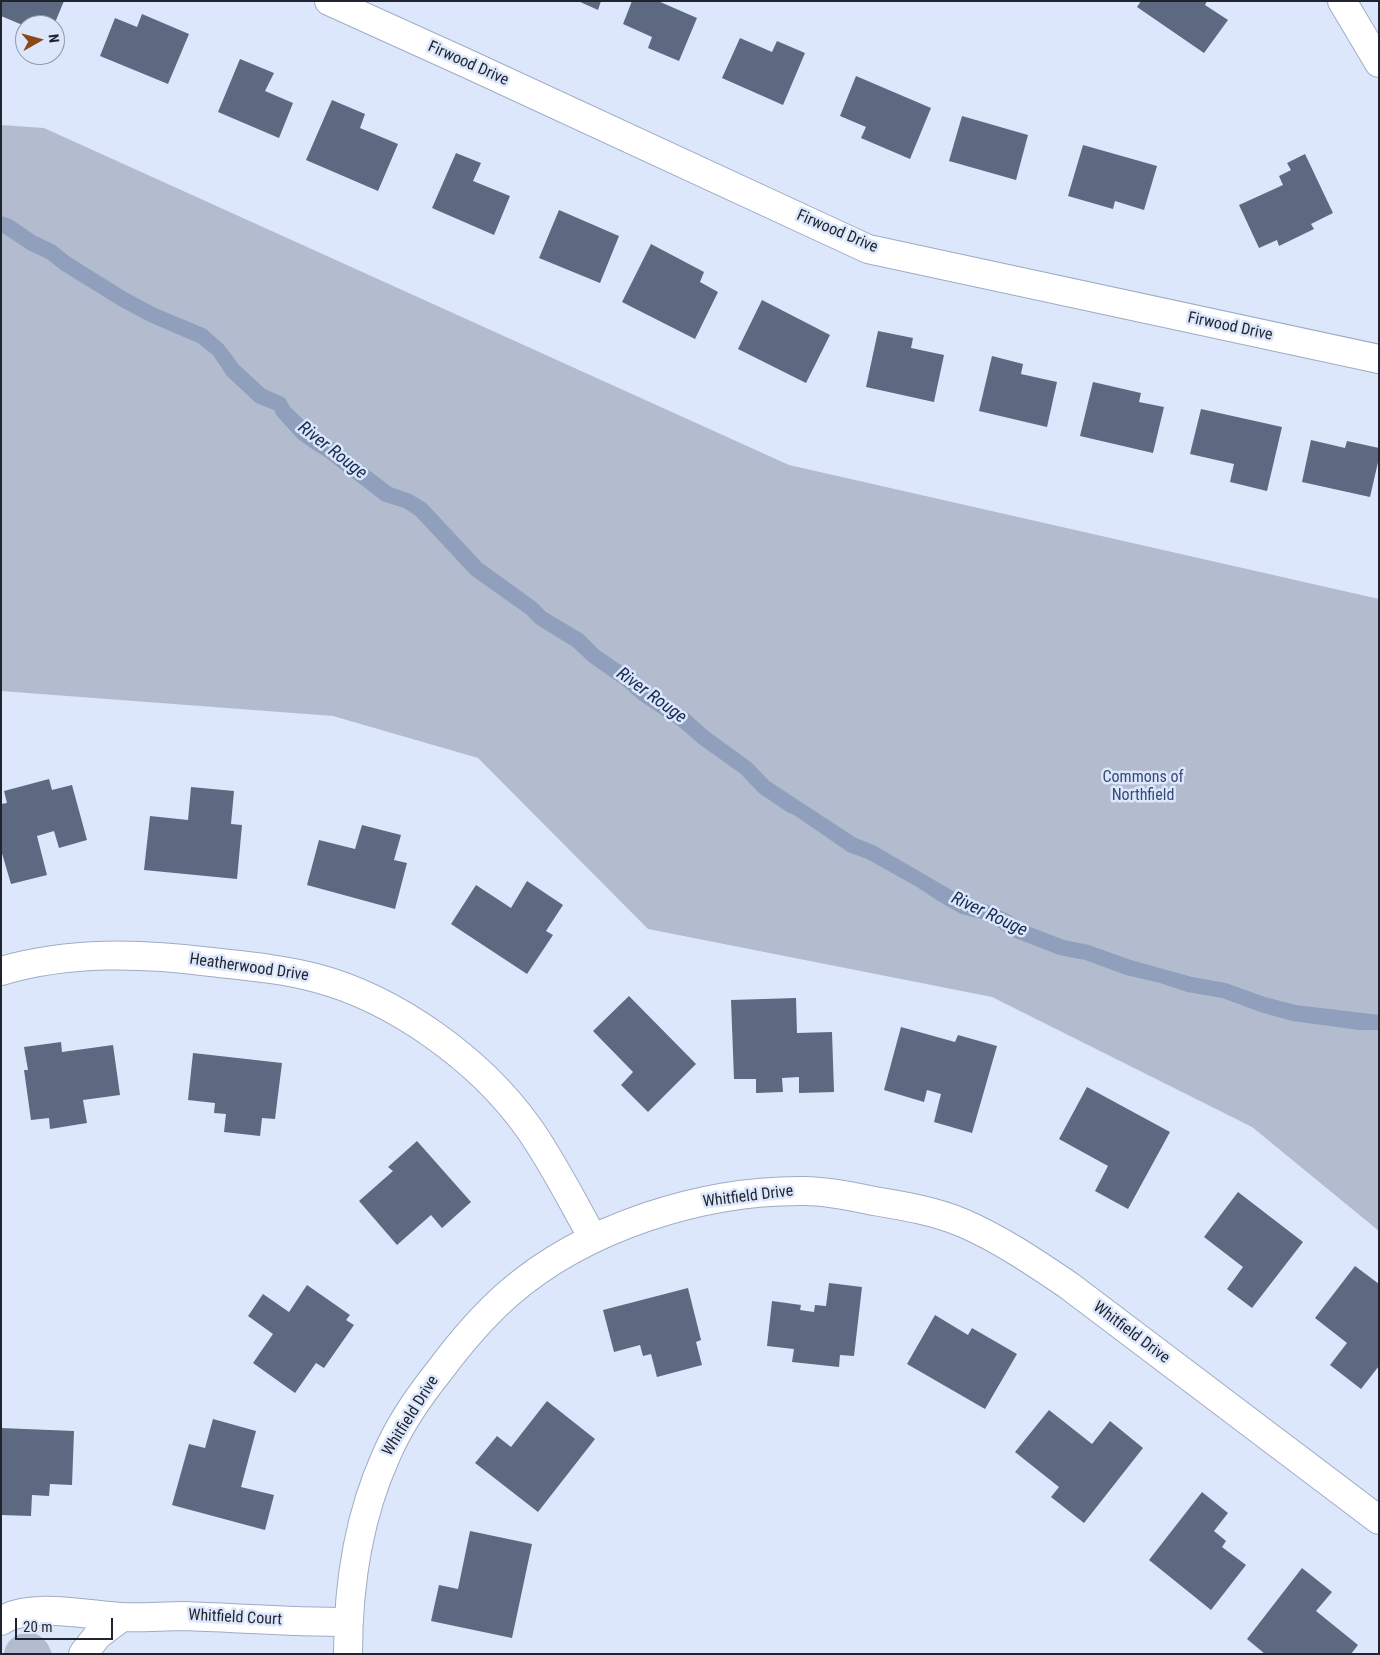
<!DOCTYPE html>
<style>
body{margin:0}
#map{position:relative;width:1380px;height:1655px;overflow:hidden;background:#dce7fc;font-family:"Roboto Condensed",sans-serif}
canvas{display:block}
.frame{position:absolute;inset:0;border:2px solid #1f242e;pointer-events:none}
.north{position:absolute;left:15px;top:15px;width:50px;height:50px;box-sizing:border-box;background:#dce7fc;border:1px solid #9099aa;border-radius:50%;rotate:83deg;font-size:14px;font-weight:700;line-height:20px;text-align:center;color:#1f242e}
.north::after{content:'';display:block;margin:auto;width:18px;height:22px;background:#894815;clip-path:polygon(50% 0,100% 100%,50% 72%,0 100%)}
.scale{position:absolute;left:15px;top:1618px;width:98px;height:22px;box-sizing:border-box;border:2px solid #1f242e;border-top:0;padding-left:6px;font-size:15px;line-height:18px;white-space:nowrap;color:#1f242e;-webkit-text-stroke:4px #dce7fc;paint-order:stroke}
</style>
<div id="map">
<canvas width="1380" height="1655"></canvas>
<div class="frame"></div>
<div class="north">N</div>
<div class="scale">20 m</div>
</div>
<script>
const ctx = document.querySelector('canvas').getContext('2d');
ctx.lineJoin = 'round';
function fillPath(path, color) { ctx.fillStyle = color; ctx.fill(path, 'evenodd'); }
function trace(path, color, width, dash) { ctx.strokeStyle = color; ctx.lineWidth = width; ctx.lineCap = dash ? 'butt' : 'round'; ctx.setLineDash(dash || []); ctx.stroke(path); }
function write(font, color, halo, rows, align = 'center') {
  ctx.font = font + ' "Roboto Condensed",sans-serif'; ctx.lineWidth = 5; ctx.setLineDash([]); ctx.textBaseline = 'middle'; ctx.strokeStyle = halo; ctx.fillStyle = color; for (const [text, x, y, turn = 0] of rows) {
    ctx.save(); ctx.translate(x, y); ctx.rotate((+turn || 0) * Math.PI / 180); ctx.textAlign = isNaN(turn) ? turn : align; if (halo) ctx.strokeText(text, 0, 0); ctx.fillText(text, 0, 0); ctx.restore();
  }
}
const green = new Path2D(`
 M1,125L44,128L789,465L1379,599V1231L1252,1127L992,997L648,929L478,758L333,716L1,691Z
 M31,1632C43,1636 48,1642 52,1654H4C6,1639 17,1633 31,1632Z`);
const water = new Path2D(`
 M1,216L11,219L36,236L55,245L70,257L126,292L156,308L206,329L224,345L239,365L265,389L285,398L290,407L320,436L334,443L391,487L411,494L426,503L482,563L536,602L546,612L583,634L599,650L631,672L648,687L688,713L708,731L752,763L769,781L856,838L874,845L967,899L991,906L1010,915L1023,924L1064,940L1089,945L1131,960L1192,977L1226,983L1265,997L1296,1005L1379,1015V1030H1359L1292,1021L1260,1012L1222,998L1187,992L1160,983L1126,975L1085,960L1059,955L1015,938L986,920L961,914L938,901L917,887L867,859L848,852L794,815L787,812L759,793L741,774L699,744L678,726L639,700L622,685L589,662L573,647L536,624L526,614L471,575L416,516L404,508L382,501L325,457L312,449L298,439L277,416L274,410L256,403L227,376L213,355L198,343L149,322L119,306L61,270L47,259L28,250L1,232Z`);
const building = new Path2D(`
 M1,1H64L54,25L25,26L1,16Z
 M578,1H601L598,10Z
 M632,1H658L697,18L679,61L648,48L652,37L623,24Z
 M1141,1H1207L1205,5L1228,20L1204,53L1137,7Z
 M142,14L189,34L168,84L100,56L115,18L137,27Z
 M740,38L772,52L777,41L805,53L783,105L722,78Z
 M240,59L274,73L265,91L293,103L279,138L218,112Z
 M856,76L931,108L910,159L861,138L866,127L840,116Z
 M332,100L365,114L360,128L398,144L378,191L306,160Z
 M962,116L1028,135L1016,180L949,161Z
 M1083,145L1157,166L1144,210L1115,201L1113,209L1068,196Z
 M456,153L481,163L473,181L510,196L494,235L432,208Z
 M1305,154L1333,213L1311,224L1314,229L1279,246L1277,240L1259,248L1239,205L1283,185L1279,176L1291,170L1287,163Z
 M559,210L619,236L600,283L539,258Z
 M651,244L704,272L700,282L718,292L695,339L622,302Z
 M762,300L830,335L806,383L738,349Z
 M878,331L913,338L911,348L944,355L934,402L866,387Z
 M992,356L1023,364L1021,374L1057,382L1047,427L979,411Z
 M1093,382L1141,393L1139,402L1164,407L1153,453L1080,436Z
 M1201,409L1282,427L1267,491L1230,482L1234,464L1190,454Z
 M1311,440L1345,448L1347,441L1379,448V458L1370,497L1302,482Z
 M49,779L52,790L72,785L87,840L59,848L54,831L37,836L47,875L11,884L1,850V804L7,803L4,791Z
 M191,787L234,791L231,824L242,825L237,879L144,870L150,816L188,820Z
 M362,825L401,835L394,860L407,863L395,909L307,885L319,840L355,849Z
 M527,881L563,905L546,931L553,935L527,974L451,924L476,885L511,908Z
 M629,996L696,1064L648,1112L621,1085L633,1072L593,1031Z
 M796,998L797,1033L832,1032L834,1092L799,1093V1077L782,1078L783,1092L756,1093V1079H734L731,1000Z
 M901,1027L955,1042L958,1035L997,1046L972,1133L934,1122L941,1094L927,1090L924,1102L884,1090Z
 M61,1042L62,1052L113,1045L120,1095L83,1100L87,1123L50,1129L49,1118L31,1120L24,1070H28L24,1047Z
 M193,1053L282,1063L275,1119L262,1118L260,1136L224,1132L226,1114L214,1113L215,1103L188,1100Z
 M1087,1087L1170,1132L1128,1209L1095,1191L1108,1166L1059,1139Z
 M417,1141L471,1202L442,1228L431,1215L397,1245L359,1201L393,1171L388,1167Z
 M1238,1192L1303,1242L1252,1308L1227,1289L1243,1267L1204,1237Z
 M1355,1266L1379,1284V1366L1361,1389L1330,1365L1347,1343L1315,1318Z
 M829,1283L862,1287L854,1356L840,1355L839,1367L792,1362L794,1349L767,1346L772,1301L801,1305L800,1310L814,1312L815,1305L826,1306Z
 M307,1285L350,1315L346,1320L354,1325L324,1368L316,1363L295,1393L253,1363L273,1334L248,1316L263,1294L289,1312Z
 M688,1288L701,1340L696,1342L702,1365L657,1377L651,1354L643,1356L640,1345L614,1352L603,1310Z
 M935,1315L968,1335L972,1328L1017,1354L985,1409L907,1364Z
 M547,1401L595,1439L538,1512L475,1463L497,1436L511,1447Z
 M1049,1410L1092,1444L1110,1421L1143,1448L1084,1523L1051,1497L1059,1487L1015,1452Z
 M213,1419L256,1431L241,1487L274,1495L265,1530L172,1505L189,1444L205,1448Z
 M1,1428L74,1431L72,1485L50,1484L49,1496L32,1495L31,1516L1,1515Z
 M1202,1492L1228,1513L1214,1531L1226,1541L1222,1547L1246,1565L1211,1610L1149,1560Z
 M470,1531L532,1544L512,1638L431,1621L439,1585L458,1589Z
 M1302,1568L1332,1592L1316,1611L1358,1645L1351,1654H1265L1247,1639Z`);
const minor = new Path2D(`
 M329,1L466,63L868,249L1379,359
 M1342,1L1379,63
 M1,971C69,951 141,953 211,962C246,966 282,969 316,978C396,999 480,1060 528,1127C553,1162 572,1201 593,1238
 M1,1621C30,1602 87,1615 120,1617C142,1618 163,1616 185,1616C239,1618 294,1622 348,1622
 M83,1654L98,1635L122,1617
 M348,1654C348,1586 358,1518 386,1456C399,1425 419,1396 440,1370C460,1343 482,1317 508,1294C585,1227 702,1190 804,1191C827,1191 851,1196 874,1201C904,1206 935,1211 963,1223C1000,1239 1034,1262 1068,1285L1379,1520`);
const streetNames = [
 ["Firwood Drive",468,64,24],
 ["Firwood Drive",837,232,23],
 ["Firwood Drive",1230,327,12],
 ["Heatherwood Drive",249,968,8],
 ["Whitfield Drive",748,1197,-7],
 ["Whitfield Drive",1131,1333,37],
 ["Whitfield Drive",411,1416,-58],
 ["Whitfield Court",235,1618,3]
];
const parkNames = [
 ["Commons of",1143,778],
 ["Northfield",1143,796]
];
const waterNames = [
 ["River Rouge",332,451,38],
 ["River Rouge",651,696,36],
 ["River Rouge",989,915,25]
];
fillPath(green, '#b3bccf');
fillPath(water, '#909fbb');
fillPath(building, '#5d6980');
trace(minor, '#9eacc5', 30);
trace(minor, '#fff', 28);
write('16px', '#1f242e', '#dce7fc', streetNames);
write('16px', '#354a74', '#dce7fc', parkNames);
write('italic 18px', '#182b52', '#dce7fc', waterNames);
</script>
